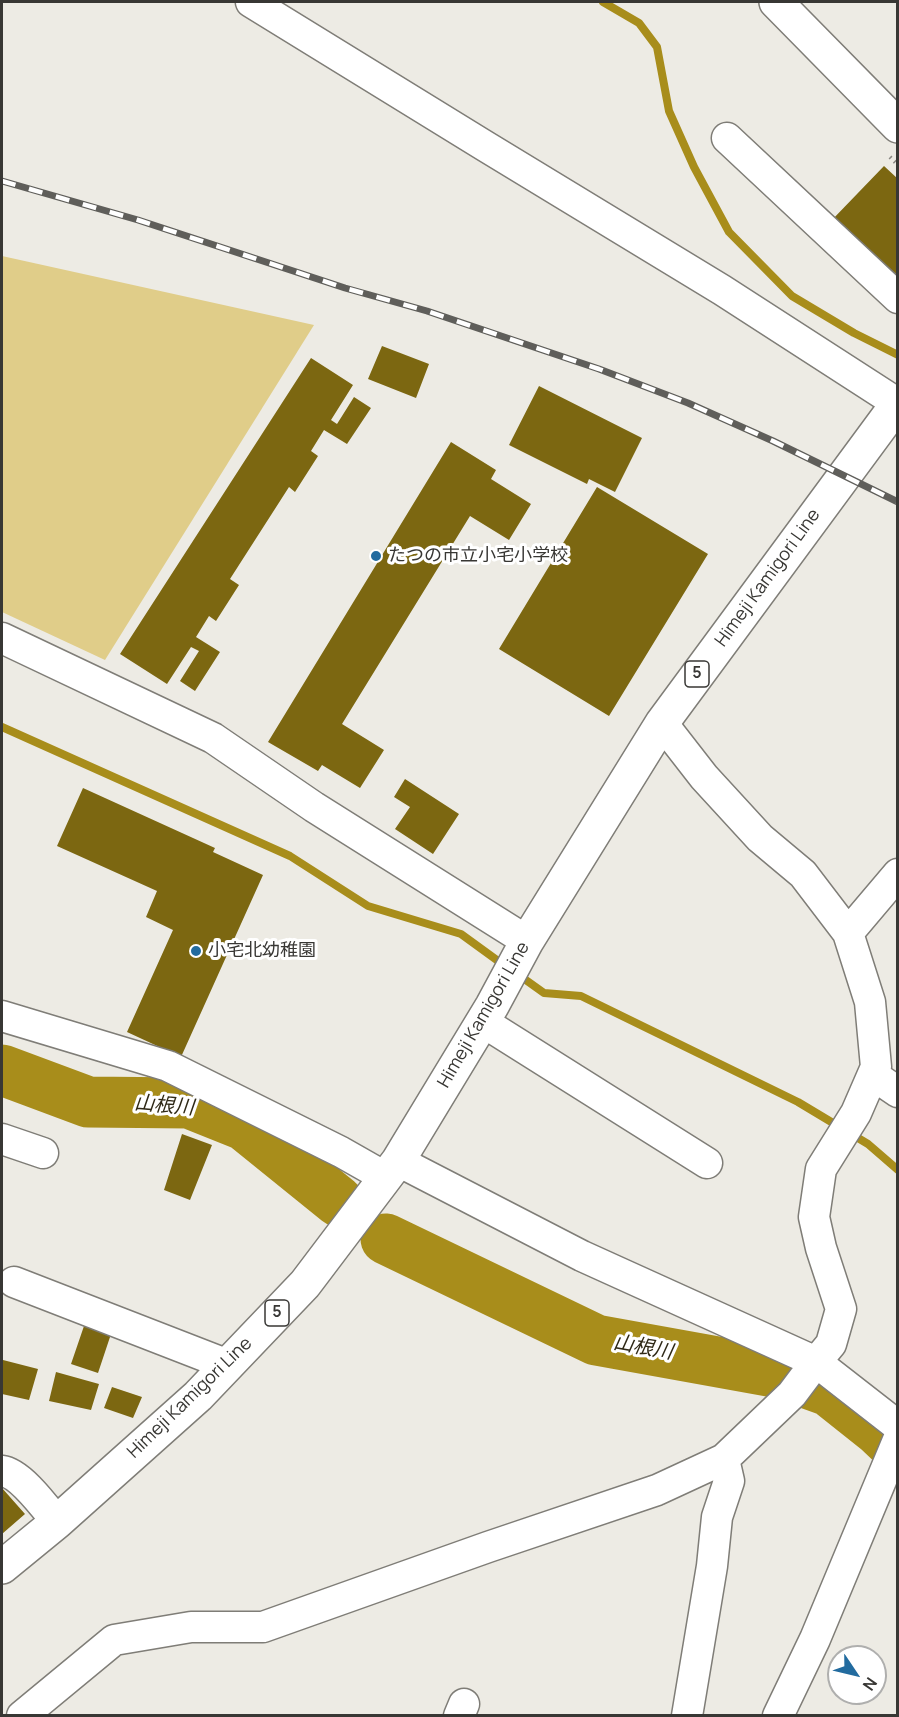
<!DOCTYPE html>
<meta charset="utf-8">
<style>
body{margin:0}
#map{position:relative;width:899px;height:1717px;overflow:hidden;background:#edebe4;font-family:Manrope,sans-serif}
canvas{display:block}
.frame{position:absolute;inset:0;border:3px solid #383734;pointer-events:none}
.north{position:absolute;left:827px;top:1645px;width:60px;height:60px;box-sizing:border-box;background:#fff;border:2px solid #afafae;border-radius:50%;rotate:125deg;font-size:16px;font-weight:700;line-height:24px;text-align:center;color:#383734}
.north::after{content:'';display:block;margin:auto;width:21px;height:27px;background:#226b9f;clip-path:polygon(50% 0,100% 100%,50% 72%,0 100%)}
</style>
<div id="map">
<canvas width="899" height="1717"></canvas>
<div class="frame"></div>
<div class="north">N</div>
</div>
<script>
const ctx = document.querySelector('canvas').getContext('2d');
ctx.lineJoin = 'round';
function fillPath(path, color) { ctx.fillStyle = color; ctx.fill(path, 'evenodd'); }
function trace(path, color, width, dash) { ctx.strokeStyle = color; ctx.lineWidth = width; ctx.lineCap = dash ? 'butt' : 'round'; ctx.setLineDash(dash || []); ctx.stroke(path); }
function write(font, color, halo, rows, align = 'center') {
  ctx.font = font + ' Manrope,"Noto Sans JP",sans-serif'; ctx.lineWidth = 6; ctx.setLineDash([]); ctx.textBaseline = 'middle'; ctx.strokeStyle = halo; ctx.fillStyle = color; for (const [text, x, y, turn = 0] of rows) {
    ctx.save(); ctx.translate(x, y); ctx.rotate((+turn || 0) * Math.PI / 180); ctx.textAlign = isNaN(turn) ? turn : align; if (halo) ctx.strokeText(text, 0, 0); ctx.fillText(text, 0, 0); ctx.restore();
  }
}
const green = new Path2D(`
 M2,256L314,325L105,660L2,612Z`);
const stream = new Path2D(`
 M603,2L639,23L657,47L669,111L694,167L729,232L792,296L854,333L898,355
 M2,727L290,856L368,906L461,934L505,966
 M516,973L544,993L581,996L798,1102L868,1144L898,1170`);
const river = new Path2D(`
 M2,1070L88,1102L189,1103L244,1125L338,1201
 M386,1239L596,1340L779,1373L829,1391L878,1430L898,1449`);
const building = new Path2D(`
 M884,166L898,179V286L830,222Z
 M382,346L429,364L416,398L368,379Z
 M311,358L353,385L331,420L337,424L354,397L371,408L347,444L324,430L311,451L318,456L295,492L289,487L230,579L239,585L216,621L209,616L196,637L220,652L195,691L180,681L199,651L191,647L167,684L120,654Z
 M539,386L642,438L615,492L589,479L587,484L509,445Z
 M451,442L496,470L491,479L531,504L509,540L470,516L342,724L384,750L360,788L322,765L318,771L268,742Z
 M597,487L708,554L609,716L499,649Z
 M405,779L459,814L433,854L395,829L410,807L394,797Z
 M83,788L215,848L213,852L263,875L181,1057L127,1032L173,930L146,917L157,891L57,846Z
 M182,1134L212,1145L190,1200L164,1190Z
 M84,1326L111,1334L98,1373L71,1364Z
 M3,1360L38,1369L29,1400L2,1394Z
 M56,1372L99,1384L91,1410L49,1401Z
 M112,1387L142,1397L133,1418L104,1408Z
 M2,1488L25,1514L2,1534Z`);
const path = new Path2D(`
 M890,157L898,165`);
const minor = new Path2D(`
 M251,2L485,146L722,290L897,403
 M727,138L898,298
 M2,638L213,738L314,807L527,941
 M848,933L898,874
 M2,1016L168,1066L341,1152L385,1177
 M483,1022L707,1163
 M873,1075L898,1092
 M2,1139L43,1153
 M398,1161L582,1256L816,1362L898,1426
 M14,1282L228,1365
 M2,1471C20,1473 45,1507 57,1522
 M22,1716L114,1640L191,1627H263L488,1547L657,1490L724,1459L792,1394L816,1362L831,1344L841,1309L821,1248L814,1217L821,1169L856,1113L876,1067L870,1002L848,933L803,874L760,838L704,777L662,723
 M459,1716L464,1704
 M687,1716L712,1566L717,1517L729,1481L724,1459
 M778,1716L815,1639L898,1440`);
const secondary = new Path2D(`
 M776,2L898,126`);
const primary = new Path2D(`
 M2,1567L57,1522L198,1396L305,1284L398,1161L492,1006L527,941L662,723L898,403`);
const rail = new Path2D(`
 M2,181L138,220L345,288L427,311L599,369L688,403L773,441L898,502`);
const markers = [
 [376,556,6,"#226b9f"],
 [196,951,6,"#226b9f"]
];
const shields = [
 [697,674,24],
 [277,1313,24]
];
const shieldNames = [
 ["5",697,674],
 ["5",277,1313]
];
const poiNames = [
 ["たつの市立小宅小学校",388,556],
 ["小宅北幼稚園",208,951]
];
const streetNames = [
 ["Himeji Kamigori Line",768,578,-54],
 ["Himeji Kamigori Line",484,1015,-60],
 ["Himeji Kamigori Line",190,1398,-44]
];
const waterNames = [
 ["山根川",164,1106,5],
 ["山根川",643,1348,10]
];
fillPath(green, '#e0cd89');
trace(stream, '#a88d1b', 8);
trace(river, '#a88d1b', 51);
fillPath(building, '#7c6711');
trace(minor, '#7f7d77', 33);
trace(secondary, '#7f7d77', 36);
trace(primary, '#7f7d77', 36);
trace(path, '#8a8883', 4, [1.5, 4.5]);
trace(minor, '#fff', 30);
trace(secondary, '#fff', 33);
trace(primary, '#fff', 33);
trace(rail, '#5f5e5a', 7);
trace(rail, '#fff', 4.5, [14]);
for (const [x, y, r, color] of markers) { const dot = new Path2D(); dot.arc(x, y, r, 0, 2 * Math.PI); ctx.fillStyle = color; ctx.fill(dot); trace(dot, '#fff', 2); }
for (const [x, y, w] of shields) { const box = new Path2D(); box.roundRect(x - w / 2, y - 13, w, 26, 4.5); ctx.fillStyle = '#fff'; ctx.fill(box); trace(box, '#383734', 1.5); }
write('bold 16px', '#383734', null, shieldNames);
write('18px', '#383734', '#fff', poiNames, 'left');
write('18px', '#383734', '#fff', streetNames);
write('italic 20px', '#2f2917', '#fff', waterNames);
</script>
